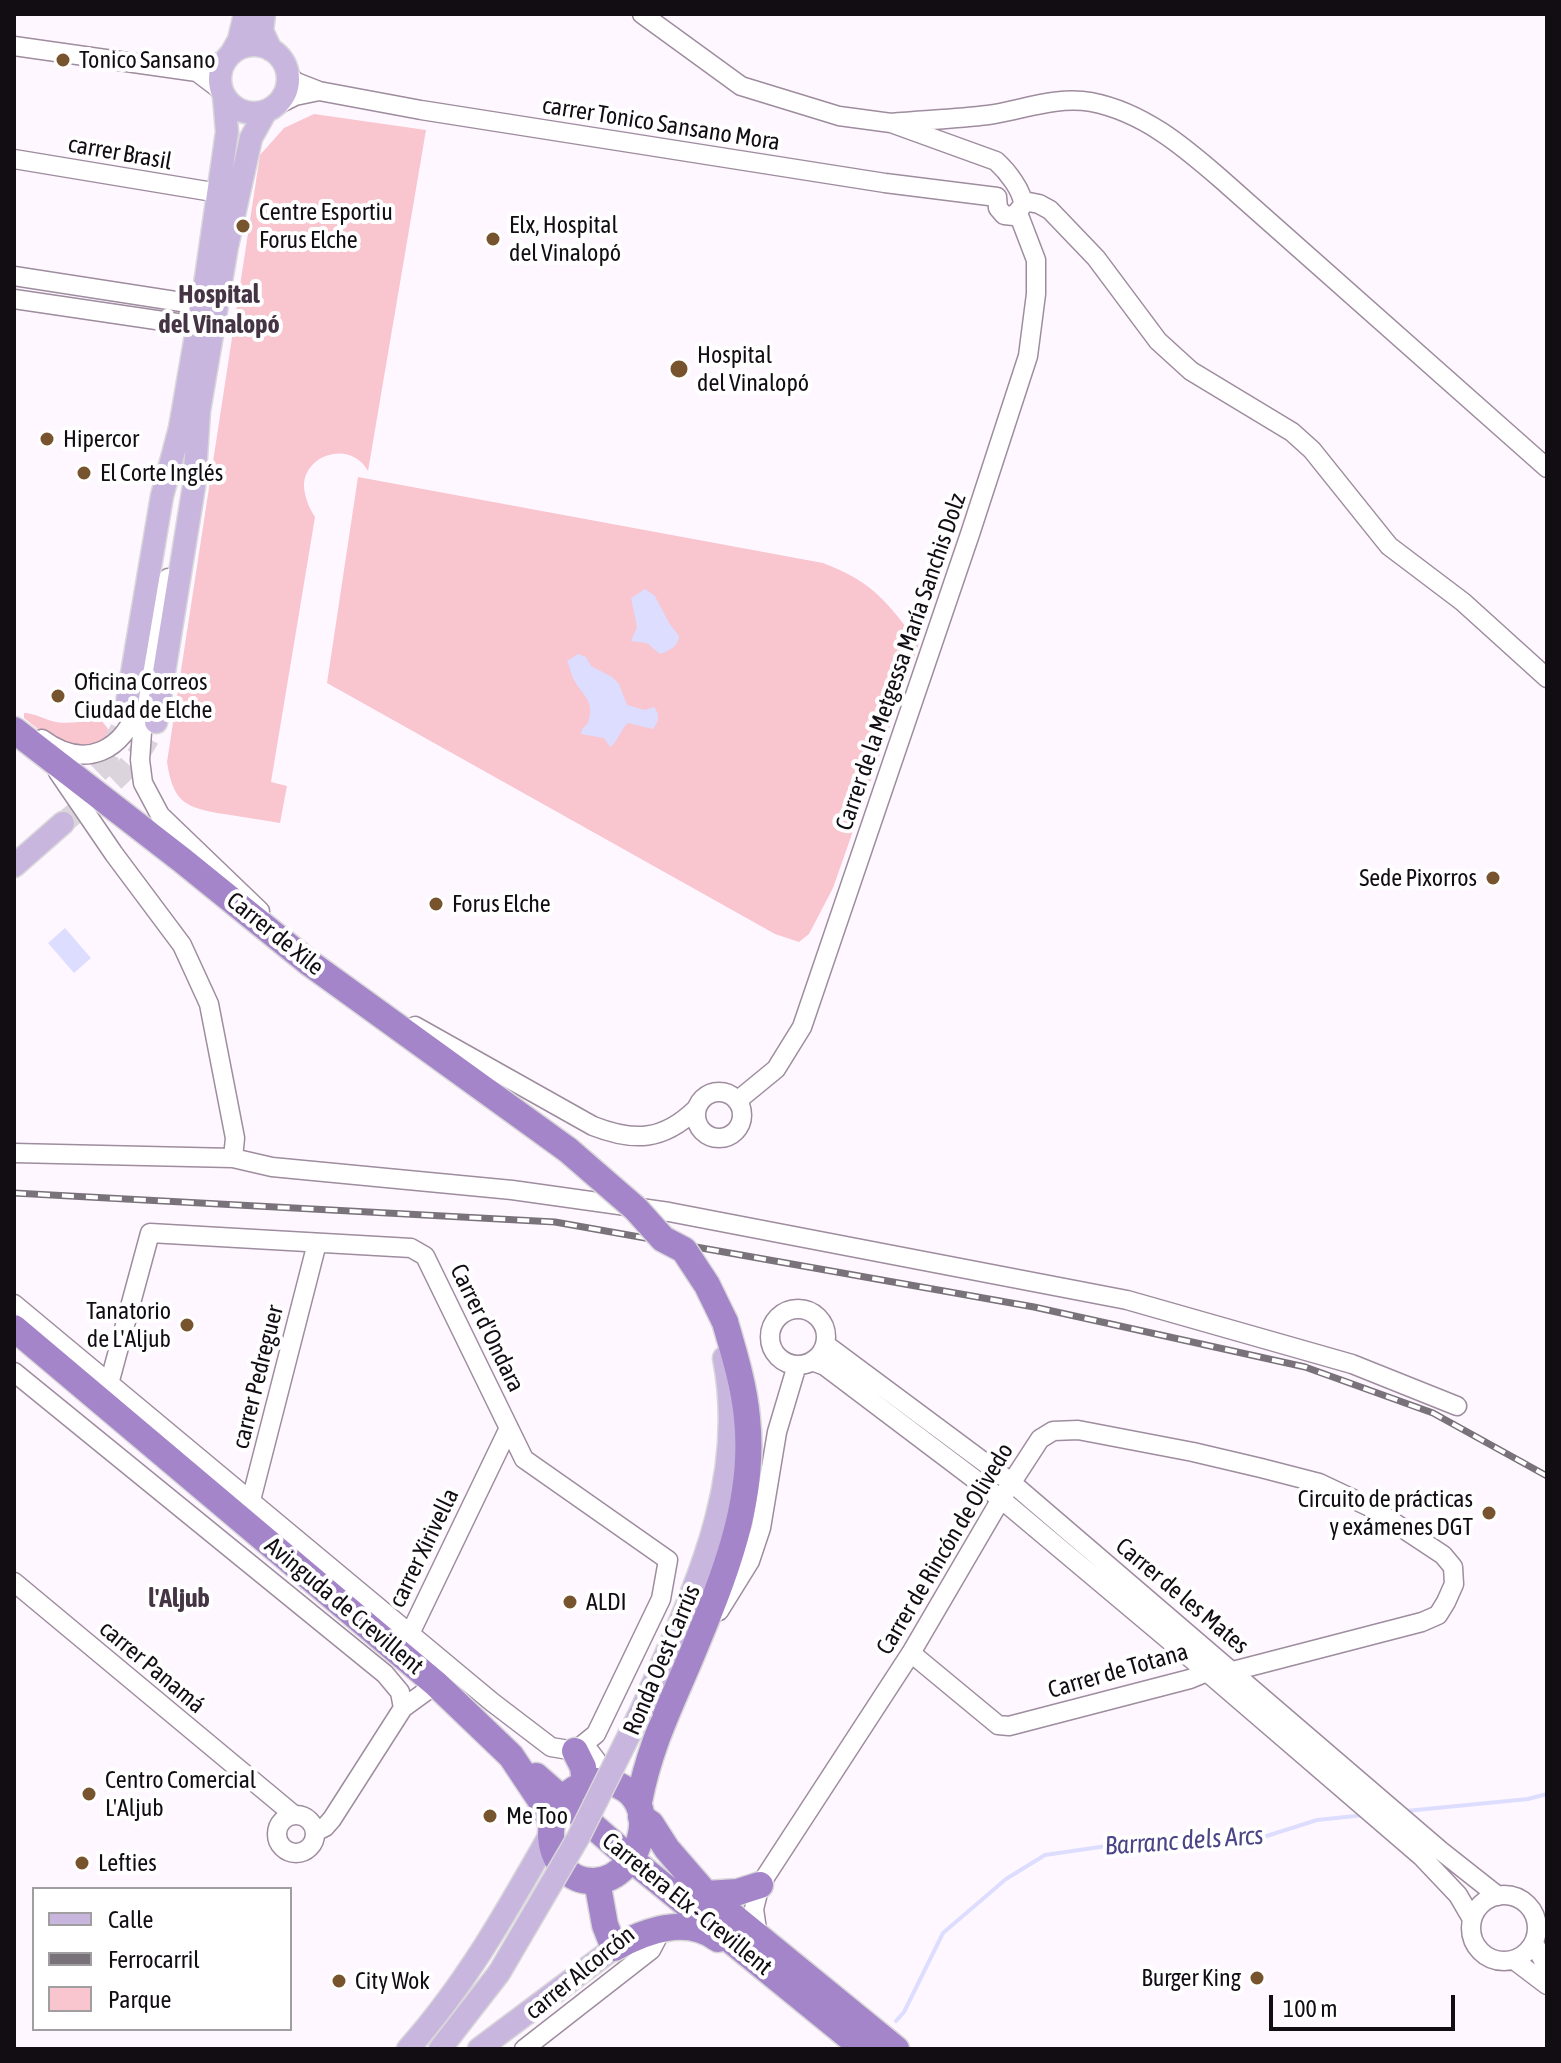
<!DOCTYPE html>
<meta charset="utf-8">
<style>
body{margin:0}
#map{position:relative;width:1561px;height:2063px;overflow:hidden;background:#fff7ff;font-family:"Asap Condensed",sans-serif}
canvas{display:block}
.frame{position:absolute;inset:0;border:16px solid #120c13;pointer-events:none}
.legend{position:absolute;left:32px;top:1887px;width:260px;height:144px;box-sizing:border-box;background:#fff;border:2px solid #a09ea1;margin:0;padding:10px 14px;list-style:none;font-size:24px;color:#120c13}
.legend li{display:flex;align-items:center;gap:16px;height:40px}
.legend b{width:40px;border:2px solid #a09ea1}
.scale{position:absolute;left:1269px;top:1995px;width:186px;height:36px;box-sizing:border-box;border:4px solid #120c13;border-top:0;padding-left:10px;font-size:24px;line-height:28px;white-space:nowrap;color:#120c13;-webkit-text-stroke:6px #fff;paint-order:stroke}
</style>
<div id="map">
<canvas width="1561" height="2063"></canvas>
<div class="frame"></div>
<ul class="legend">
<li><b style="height:10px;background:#c8b6df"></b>Calle</li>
<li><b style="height:10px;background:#79727a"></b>Ferrocarril</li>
<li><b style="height:22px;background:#f9c5cf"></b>Parque</li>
</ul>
<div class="scale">100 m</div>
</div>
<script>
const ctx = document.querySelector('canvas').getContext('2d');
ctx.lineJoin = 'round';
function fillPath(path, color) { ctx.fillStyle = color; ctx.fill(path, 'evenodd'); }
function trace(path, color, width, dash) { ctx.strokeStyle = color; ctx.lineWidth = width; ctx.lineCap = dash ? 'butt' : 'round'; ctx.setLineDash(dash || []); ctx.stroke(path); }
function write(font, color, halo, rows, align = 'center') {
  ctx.font = font + ' "Asap Condensed",sans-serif'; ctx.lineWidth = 8; ctx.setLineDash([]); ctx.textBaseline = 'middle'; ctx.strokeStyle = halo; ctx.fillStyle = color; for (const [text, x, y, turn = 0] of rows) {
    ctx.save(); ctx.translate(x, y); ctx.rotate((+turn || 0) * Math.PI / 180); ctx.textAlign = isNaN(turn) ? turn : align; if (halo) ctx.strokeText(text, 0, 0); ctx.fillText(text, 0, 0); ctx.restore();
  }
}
const green = new Path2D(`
 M314,114L426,130L368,471C350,439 303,455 304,487C305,498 309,508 315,517L271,782L287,786L280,823C262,820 243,817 224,814C186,808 173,803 167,762L260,155L284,128Z
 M358,477L823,563C875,583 885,601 919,643L833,888L809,934L799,942L775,934L327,683Z
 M24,713C35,713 45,720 56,722C72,725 86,719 101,720L109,730L103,742C61,751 55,743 24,718Z`);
const water = new Path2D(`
 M645,589L655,596L669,623L679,636C679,646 669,651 660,654L647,643L631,641L637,627L631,598Z
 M578,654L586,657L591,666L612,677L619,684L627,705L645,710L654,707C660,714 659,722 653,729L628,723C620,730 618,742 610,747L604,738L581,734L582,729L588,723C595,700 584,698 574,680C571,675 570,667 567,661Z
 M65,928L91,958L74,973L48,943Z`);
const stream = new Path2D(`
 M1406,1811L1528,1799L1547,1794
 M896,2021L904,2012L943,1933L1006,1879L1045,1855L1155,1839L1208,1844L1254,1840L1317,1820L1365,1815`);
const majorTunnel = new Path2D(`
 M74,795L102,768L121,729
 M63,823C99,793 139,767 156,722`);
const minor = new Path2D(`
 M642,14L741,86L839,116L891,123L996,161C1007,171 1023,191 1023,205L1014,216L1004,215L998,208L997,197
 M14,46L197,72L222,91
 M197,72L227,59
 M288,75L296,82L319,91L421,110L885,183L997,197
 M275,106L295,96L319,91
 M891,123C923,120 956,119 988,115C1022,110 1056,96 1091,102C1143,112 1183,146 1221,179L1547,468
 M14,159L219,193
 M1024,201L1039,204L1050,210L1096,258L1158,341L1191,371L1292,432L1312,450L1389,546L1463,602L1547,678
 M14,276L201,305
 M14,299L197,326
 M168,578L142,732L140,760L143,783L160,815L260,911
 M42,739C85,771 124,751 139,704
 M415,1026L593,1126C634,1142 663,1141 696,1109
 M696 1115a23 23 0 1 1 46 0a23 23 0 1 1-46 0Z
 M737,1101L776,1069L802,1027L970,534L1028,356L1036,294V260L1018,213
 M14,1153L233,1158L235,1138L209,1004L182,945L114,854L58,772
 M233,1158L272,1167L512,1190L669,1212L1127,1300L1352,1364L1457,1406
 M14,1304L492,1702L551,1747L575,1751L596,1734L661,1599L668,1560L524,1459L425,1256L411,1248L150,1233L109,1384
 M770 1337a28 28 0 1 1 56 0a28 28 0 1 1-56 0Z
 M825,1344L1012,1483L1441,1851L1498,1896
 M812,1361L825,1366L1001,1499L1207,1672L1422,1857L1458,1895L1472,1919
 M14,1372L385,1674L400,1692L403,1708
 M248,1512L317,1243
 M14,1582L294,1815
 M719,1611L750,1561L761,1528L777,1432L797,1365
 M406,1642L509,1428
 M584,1744L612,1781
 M277 1834a19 19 0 1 1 38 0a19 19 0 1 1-38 0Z
 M315,1832L325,1827L332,1819L403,1708L436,1684
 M1471 1928a33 33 0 1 1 66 0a33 33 0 1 1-66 0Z
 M758,1936L754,1909L760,1885L911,1653L1001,1499L1040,1439L1053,1431L1078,1430L1193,1452L1261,1468L1319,1483L1372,1508L1443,1555L1453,1567L1454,1584L1446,1602L1438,1615L1422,1622L1233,1671L1207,1672L1190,1679L1009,1726L998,1725L911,1653
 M1534,1943L1547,1968
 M1514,1960L1547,1985
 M524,2049L651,1950L662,1929`);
const major = new Path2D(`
 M264,14L262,31L271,50
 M220 79a34 34 0 1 1 68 0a34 34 0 1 1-68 0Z
 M231,54L239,40L245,14
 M126,709L162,496L180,428L206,278L227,132L224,96
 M156,722L194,486L199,411L227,246L251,138L266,111
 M14,866L63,823
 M642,1709C691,1595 749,1485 724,1358
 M408,2049C466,1984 507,1911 550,1835
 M440,2049L499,1973
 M479,2049L614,1948`);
const highway = new Path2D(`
 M14,730L182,860L308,962L568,1150
 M14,1328L436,1684L511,1756L543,1804L550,1821
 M575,1751L583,1767L585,1783
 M536,1776L632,1860L864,2049
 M596,1781C670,1783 644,1880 594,1881C543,1883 530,1794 596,1781Z
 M639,1802C649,1748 669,1709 690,1659C722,1582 756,1503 747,1418C744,1385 734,1353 725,1322
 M641,1817L651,1824L667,1849L706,1894L896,2049
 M597,1881L605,1925L614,1948C645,1931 686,1915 718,1939
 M706,1894L738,1892L760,1885`);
const rail = new Path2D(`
 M14,1193L555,1222L1034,1307L1305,1367L1433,1413L1547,1476`);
const majorBridge = new Path2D(`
 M499,1973L578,1838L642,1709`);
const highwayBridge = new Path2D(`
 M568,1150L636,1209L663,1239L684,1250L707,1285L725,1322`);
const markers = [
 [63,60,8,"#78542e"],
 [243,226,8,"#78542e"],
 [493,239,8,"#78542e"],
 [679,369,10,"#78542e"],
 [47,439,8,"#78542e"],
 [84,473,8,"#78542e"],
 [58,696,8,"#78542e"],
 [1493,878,8,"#78542e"],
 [436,904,8,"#78542e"],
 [187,1325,8,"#78542e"],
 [1489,1513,8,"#78542e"],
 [570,1602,8,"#78542e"],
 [89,1794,8,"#78542e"],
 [490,1816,8,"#78542e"],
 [82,1863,8,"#78542e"],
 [1257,1978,8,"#78542e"],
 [339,1981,8,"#78542e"]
];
const poiNames = [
 ["Tonico Sansano",79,60],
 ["Centre Esportiu",259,212],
 ["Forus Elche",259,240],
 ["Elx, Hospital",509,225],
 ["del Vinalopó",509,253],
 ["Hospital",697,355],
 ["del Vinalopó",697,383],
 ["Hipercor",63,439],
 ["El Corte Inglés",100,473],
 ["Oficina Correos",74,682],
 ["Ciudad de Elche",74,710],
 ["Sede Pixorros",1477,878,"right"],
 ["Forus Elche",452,904],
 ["Tanatorio",171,1311,"right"],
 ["de L'Aljub",171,1339,"right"],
 ["Circuito de prácticas",1473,1499,"right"],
 ["y exámenes DGT",1473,1527,"right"],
 ["ALDI",586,1602],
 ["Centro Comercial",105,1780],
 ["L'Aljub",105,1808],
 ["Me Too",506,1816],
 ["Lefties",98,1863],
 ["Burger King",1241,1978,"right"],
 ["City Wok",355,1981]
];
const streetNames = [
 ["carrer Tonico Sansano Mora",661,124,9],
 ["carrer Brasil",120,153,10],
 ["Carrer de la Metgessa María Sanchis Dolz",901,662,-71],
 ["Carrer de Xile",275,934,39],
 ["Carrer d'Ondara",487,1328,64],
 ["carrer Pedreguer",258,1377,-76],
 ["carrer Xirivella",424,1548,-64],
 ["Carrer de Rincón de Olivedo",945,1549,-59],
 ["Carrer de les Mates",1182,1596,40],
 ["Avinguda de Crevillent",344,1606,40],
 ["Ronda Oest Carrús",662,1660,-67],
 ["carrer Panamá",152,1667,40],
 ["Carrer de Totana",1118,1671,-16],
 ["Carretera Elx - Crevillent",687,1904,39],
 ["carrer Alcorcón",580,1973,-39]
];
const neighbourhoodNames = [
 ["Hospital",219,295],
 ["del Vinalopó",219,325],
 ["l'Aljub",179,1599]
];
const waterNames = [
 ["Barranc dels Arcs",1184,1841,-4]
];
fillPath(green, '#f9c5cf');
fillPath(water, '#ddf');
trace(stream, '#ddf', 4);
trace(majorTunnel, '#dbd4dc', 22, [22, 11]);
trace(minor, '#9e8c9f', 21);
trace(major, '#d9d8d9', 25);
trace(highway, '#d9d8d9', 29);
trace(minor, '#fff', 18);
trace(major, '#c8b6df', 22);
trace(highway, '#a485c9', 26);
trace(rail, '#79727a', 7);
trace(rail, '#fff', 4, [12]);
trace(majorBridge, '#d9d8d9', 25, []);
trace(highwayBridge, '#d9d8d9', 29, []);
trace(majorBridge, '#c8b6df', 22);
trace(highwayBridge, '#a485c9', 26);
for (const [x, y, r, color] of markers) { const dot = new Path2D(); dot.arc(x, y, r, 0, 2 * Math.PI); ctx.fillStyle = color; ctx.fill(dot); trace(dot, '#fff', 3); }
write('24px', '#120c13', '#fff', poiNames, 'left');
write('24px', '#120c13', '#fff', streetNames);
write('bold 26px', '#443444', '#fff', neighbourhoodNames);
write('italic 26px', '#4b4587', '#fff', waterNames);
</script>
